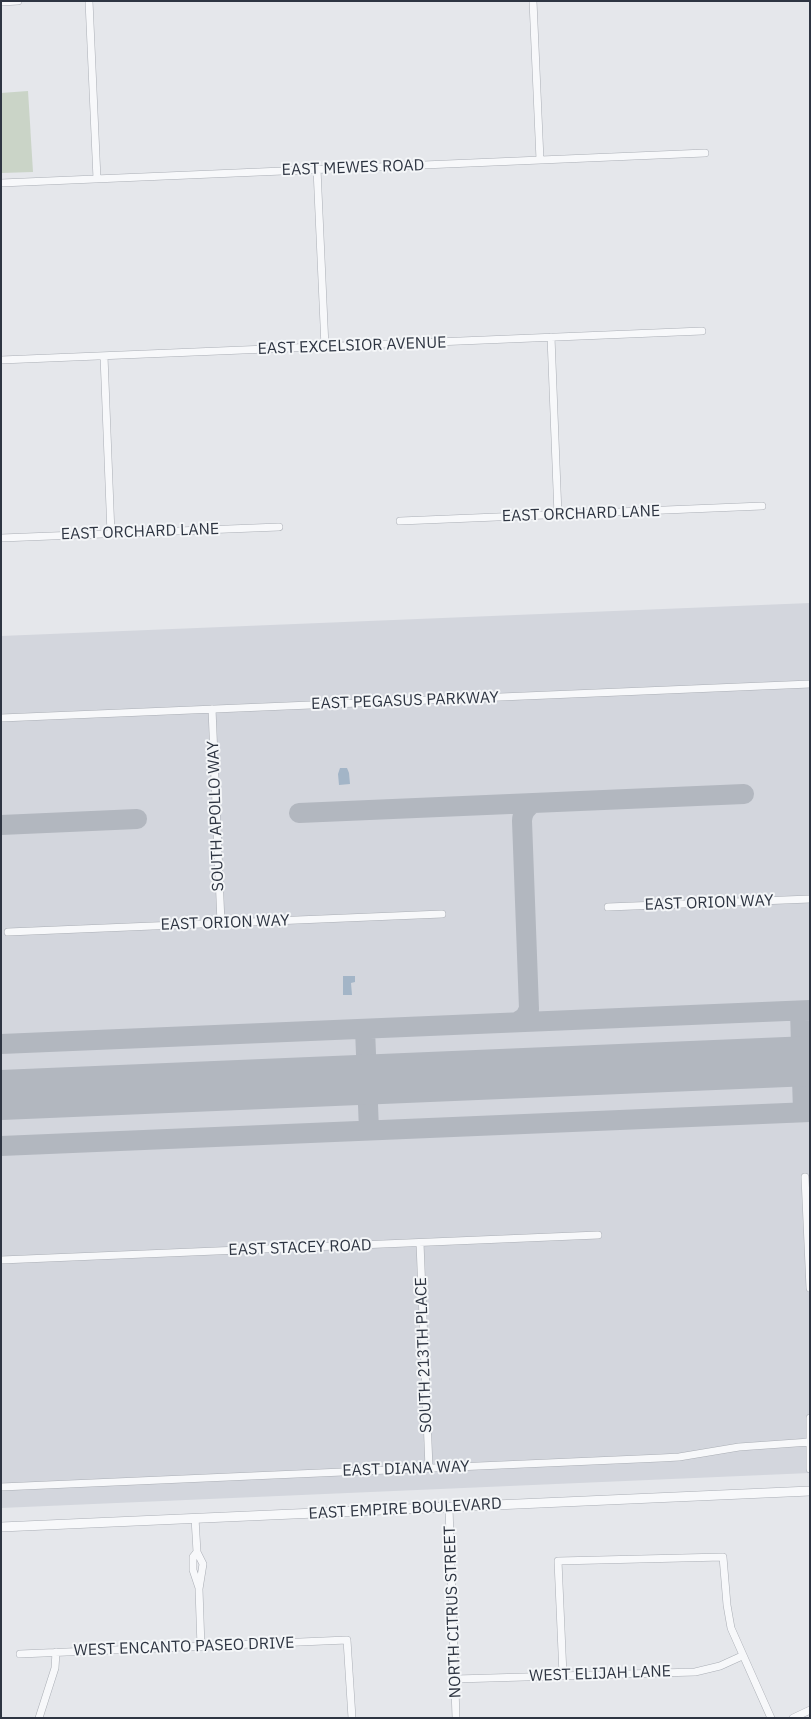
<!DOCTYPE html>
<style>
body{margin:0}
#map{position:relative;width:811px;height:1719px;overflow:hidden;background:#e5e7eb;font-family:"IBM Plex Sans",sans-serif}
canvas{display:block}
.frame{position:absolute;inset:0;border:2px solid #2e3542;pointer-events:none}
</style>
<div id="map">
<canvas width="811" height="1719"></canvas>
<div class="frame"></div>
</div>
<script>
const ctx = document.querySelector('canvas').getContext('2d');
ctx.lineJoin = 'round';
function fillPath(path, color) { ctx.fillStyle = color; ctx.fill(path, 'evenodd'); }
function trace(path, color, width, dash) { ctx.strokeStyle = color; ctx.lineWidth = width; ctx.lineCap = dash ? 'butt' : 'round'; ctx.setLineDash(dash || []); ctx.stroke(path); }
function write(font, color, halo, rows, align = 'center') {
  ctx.font = font + ' "IBM Plex Sans",sans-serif'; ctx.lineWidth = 4; ctx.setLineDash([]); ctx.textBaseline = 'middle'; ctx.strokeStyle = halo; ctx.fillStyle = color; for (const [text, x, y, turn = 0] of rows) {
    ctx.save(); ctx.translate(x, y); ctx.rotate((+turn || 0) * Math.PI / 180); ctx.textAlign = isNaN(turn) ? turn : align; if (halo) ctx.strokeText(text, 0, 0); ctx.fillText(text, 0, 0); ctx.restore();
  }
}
const built = new Path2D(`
 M810,603V1473L1,1508V636Z`);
const green = new Path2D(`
 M28,91L33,172L1,173V93Z`);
const water = new Path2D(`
 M340,768H347L349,773L350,784L339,785L338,774Z
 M343,976H355V982L351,983L352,995H343Z`);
const taxiway = new Path2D(`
 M299,813L744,794
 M1,825L137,819
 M800,1011L803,1112
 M517,1022L525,1017L529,1009L522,821C522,813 527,807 533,803
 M365,1029L369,1130
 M1,1044L810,1010
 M1,1146L810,1112`);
const runway = new Path2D(`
 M1,1095L810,1061`);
const minor = new Path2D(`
 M89,1L97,179
 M533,1L540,160
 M1,2L18,1
 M317,169L325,347
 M1,183L705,153
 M551,337L558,515
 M104,356L111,534
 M1,360L702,331
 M400,521L762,506
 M1,538L279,527
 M212,709L221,923
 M1,718L810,684
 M608,907L810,899
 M8,932L442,914
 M805,1177L810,1288
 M420,1243L429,1468
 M1,1260L598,1235
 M810,1418V1469
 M1,1487L661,1458L679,1457L739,1447L810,1442
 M449,1507L456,1718
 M195,1518L197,1552L193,1557V1570L199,1588
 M197,1552L203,1564L199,1589L201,1647
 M20,1654L347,1640L352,1718
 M563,1675L558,1561L723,1557L727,1605L731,1628L771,1718
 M456,1679L695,1672L720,1666L742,1656
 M39,1718L55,1668L56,1652
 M793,1718L810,1710`);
const tertiary = new Path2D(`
 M1,1527L810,1491`);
const streetNames = [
 ["EAST MEWES ROAD",353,168,-2],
 ["EAST EXCELSIOR AVENUE",352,346,-2],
 ["EAST ORCHARD LANE",581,514,-2],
 ["EAST ORCHARD LANE",140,532,-2],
 ["EAST PEGASUS PARKWAY",405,701,-2],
 ["SOUTH APOLLO WAY",216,816,-92],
 ["EAST ORION WAY",709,903,-2],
 ["EAST ORION WAY",225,923,-2],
 ["EAST STACEY ROAD",300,1248,-2],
 ["SOUTH 213TH PLACE",424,1355,-92],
 ["EAST DIANA WAY",406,1469,-2],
 ["EAST EMPIRE BOULEVARD",405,1509,-3],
 ["NORTH CITRUS STREET",453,1612,-92],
 ["WEST ENCANTO PASEO DRIVE",184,1647,-2],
 ["WEST ELIJAH LANE",600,1674,-2]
];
fillPath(built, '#d3d6dd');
fillPath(green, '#cad4c7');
fillPath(water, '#a3b5c7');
trace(taxiway, '#b2b7bf', 20);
trace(runway, '#b2b7bf', 50);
trace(minor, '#aaaeb5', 8);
trace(tertiary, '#aaaeb5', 10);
trace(minor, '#f7f8fa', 7);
trace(tertiary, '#f7f8fa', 9);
write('16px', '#2e3542', '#f4f6f8', streetNames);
</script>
